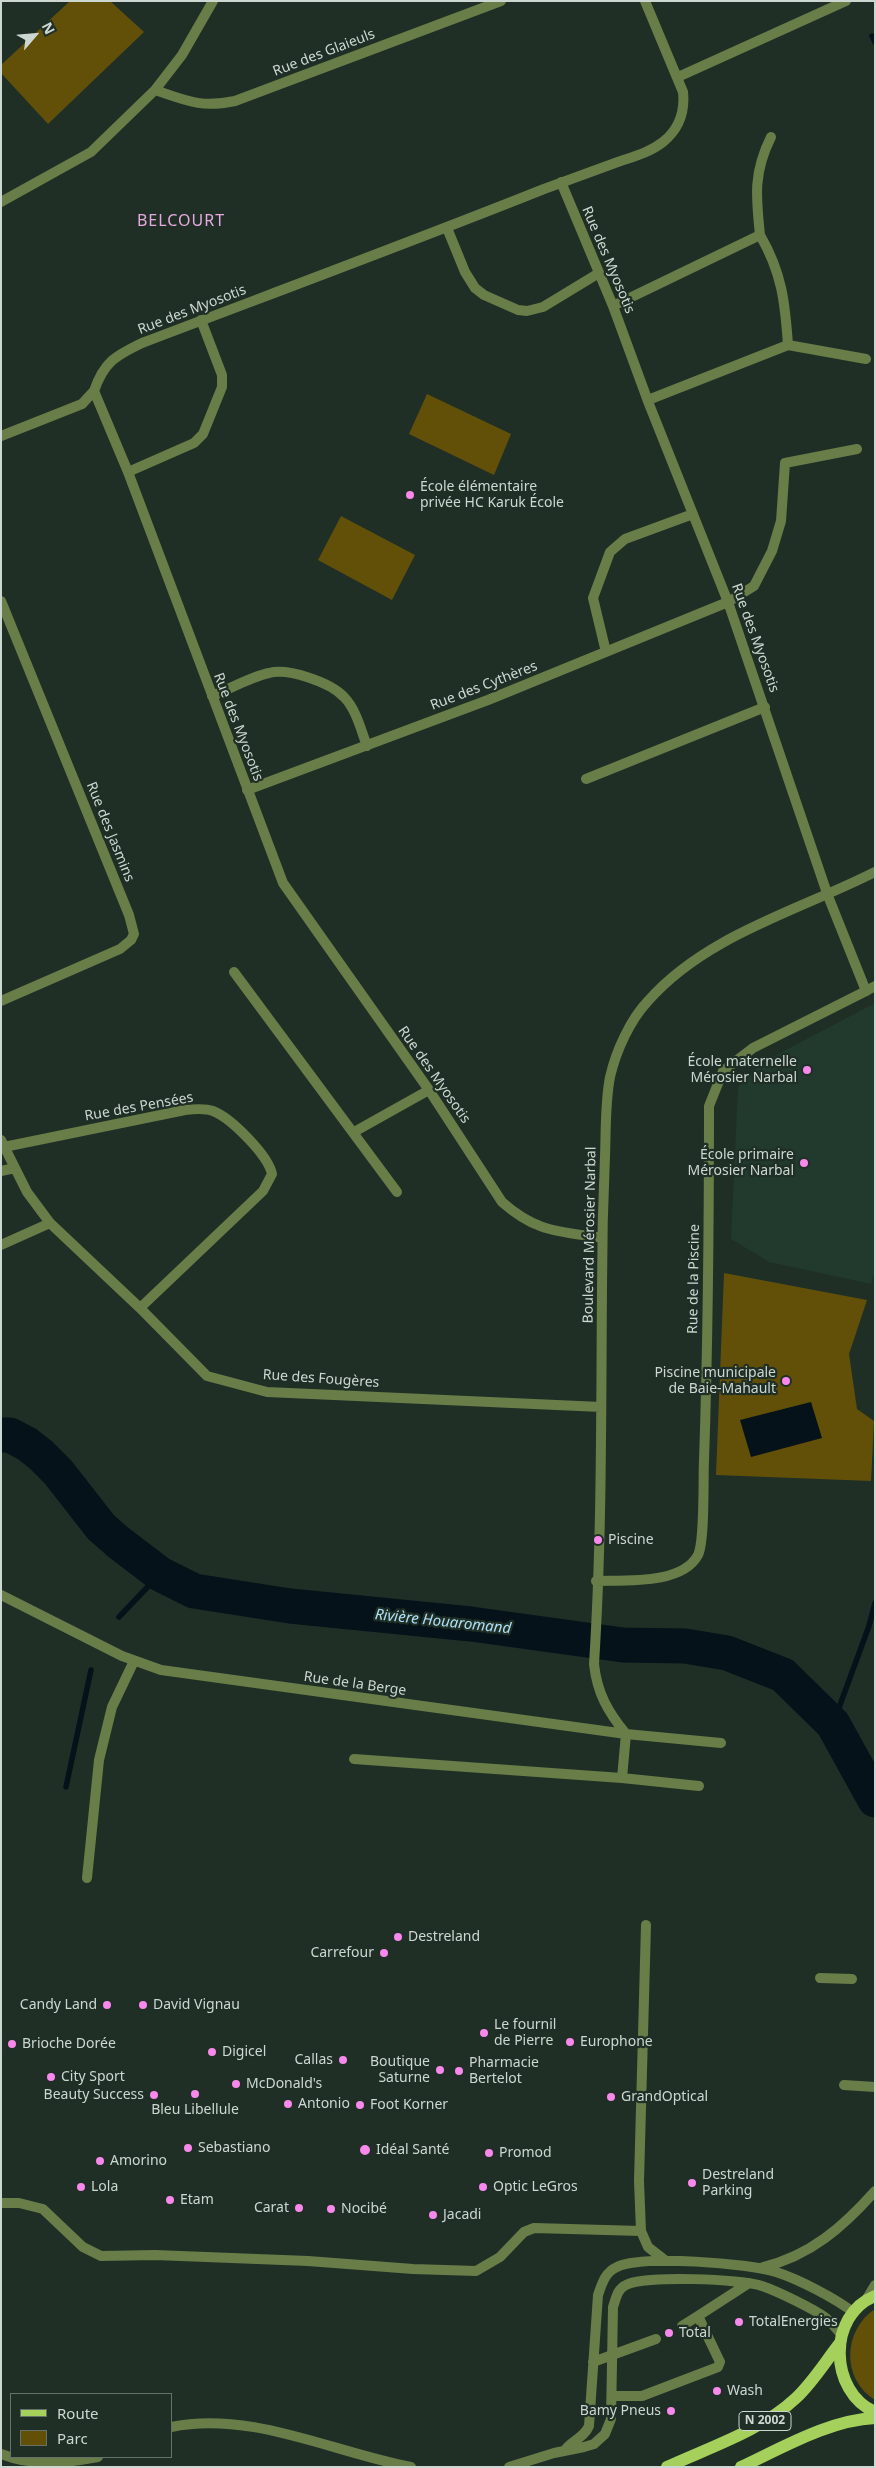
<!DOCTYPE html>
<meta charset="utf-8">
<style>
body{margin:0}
#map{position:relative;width:876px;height:2468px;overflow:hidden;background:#1f2f26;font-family:"Noto Sans",sans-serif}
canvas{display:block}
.frame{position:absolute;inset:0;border:2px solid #cdd7d1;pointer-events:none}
.legend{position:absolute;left:10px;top:2393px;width:162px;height:65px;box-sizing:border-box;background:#1f2f26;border:1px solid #65726a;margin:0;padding:6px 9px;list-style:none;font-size:15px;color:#cdd7d1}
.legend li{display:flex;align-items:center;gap:10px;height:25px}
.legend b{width:25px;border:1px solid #65726a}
.north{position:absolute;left:10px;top:10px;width:50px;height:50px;-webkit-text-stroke:4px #1f2f26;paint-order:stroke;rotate:63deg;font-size:14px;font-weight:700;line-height:20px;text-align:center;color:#cdd7d1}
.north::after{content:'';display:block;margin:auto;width:18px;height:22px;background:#cdd7d1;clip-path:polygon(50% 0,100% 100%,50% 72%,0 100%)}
</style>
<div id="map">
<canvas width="876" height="2468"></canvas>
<div class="frame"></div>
<ul class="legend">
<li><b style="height:6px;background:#a4d05b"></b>Route</li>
<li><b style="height:14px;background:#625008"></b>Parc</li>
</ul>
<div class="north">N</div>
</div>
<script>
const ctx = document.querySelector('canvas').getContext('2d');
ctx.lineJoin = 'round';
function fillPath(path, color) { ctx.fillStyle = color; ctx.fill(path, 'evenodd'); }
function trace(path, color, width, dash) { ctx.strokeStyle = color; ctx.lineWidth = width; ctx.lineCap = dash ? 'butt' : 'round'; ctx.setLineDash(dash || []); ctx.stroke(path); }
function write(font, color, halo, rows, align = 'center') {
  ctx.font = font + ' "Noto Sans",sans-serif'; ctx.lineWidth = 4.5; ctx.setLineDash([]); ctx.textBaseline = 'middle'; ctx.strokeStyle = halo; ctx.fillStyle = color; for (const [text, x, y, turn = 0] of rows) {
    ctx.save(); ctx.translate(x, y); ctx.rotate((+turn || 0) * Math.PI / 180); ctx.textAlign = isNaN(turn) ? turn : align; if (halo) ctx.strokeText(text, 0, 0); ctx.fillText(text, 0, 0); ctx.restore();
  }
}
const built = new Path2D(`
 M875,1003V1271L871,1284L769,1262L731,1239L738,1087L761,1063Z`);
const green = new Path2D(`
 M70,1H110L144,32L48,124L1,73V65Z
 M427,394L511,434L494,475L409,434Z
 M341,516L415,555L392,600L318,560Z
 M724,1273L867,1300L849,1354L857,1409L874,1421L871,1481L716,1475Z
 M875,2309V2400C841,2379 843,2330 875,2309Z`);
const water = new Path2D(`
 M811,1402L822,1438L751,1457L740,1420Z`);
const stream = new Path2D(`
 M872,36L875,42
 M119,1617L160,1574
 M833,1724L869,1626L875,1603
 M66,1787L91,1670`);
const river = new Path2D(`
 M1,1435H10L27,1444L41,1455L58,1472L101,1527L118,1542L160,1574L194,1591L290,1606L471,1624L623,1645L685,1646L727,1653L783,1675L833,1724L875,1800`);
const service = new Path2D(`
 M648,400L788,345
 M586,779L765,707
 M828,896L866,991L875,986
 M234,972L397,1192
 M354,1759L622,1778L626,1734
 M622,1778L699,1786
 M87,1878L99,1760L112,1707L134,1661
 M646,1925L639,2181L641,2231L648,2247L666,2261
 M820,1978L852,1979
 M844,2085L875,2087
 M1,2203H19L43,2209L83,2247L101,2256L155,2255L308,2261L413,2269L476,2271L500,2257L524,2232L534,2228L641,2231
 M763,2267C810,2256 843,2227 875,2191
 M682,2326L698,2316
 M593,2362L656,2339
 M612,2396H642L718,2367L720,2362L698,2316L749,2283
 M171,2427C250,2410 335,2453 411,2467
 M565,2450C572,2440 584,2438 589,2426L598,2295C602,2284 605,2272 617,2267C642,2255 749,2263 776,2272C798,2279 837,2299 854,2313
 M1,2454C34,2467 64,2463 98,2457
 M509,2467L554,2453L584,2447L594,2444L605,2434L611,2419L613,2307C616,2299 617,2289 626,2285C642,2275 743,2279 762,2286C777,2291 814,2309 826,2318C832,2323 837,2330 842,2335`);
const minor = new Path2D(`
 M678,77L846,1
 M155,90C187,101 201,108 235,101L501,1
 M561,182L613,306L649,404L728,602L828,896
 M1,202L91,152L155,90L182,55L213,1
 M447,228L465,272L475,288L484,295L518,310L527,311L543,307L599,273
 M760,235C782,273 785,302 788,345L866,359
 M613,306L760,235C756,197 753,173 771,137
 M1,436L82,404L94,391
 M128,472L194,443L203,434L222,387V375L201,320
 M1,601L129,915L134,934L131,940L120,949L1,1001
 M606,652L593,598L610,552L625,539L693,514
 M212,696C230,689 250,677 269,673C288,668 330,682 344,697C356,709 361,730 367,746
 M247,790L488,700L728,602L754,586L772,551L781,521L785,463L857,449
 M354,1132L429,1090
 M1,1140L27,1192L50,1223L140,1308L207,1376L267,1392L601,1407
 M4,1147L185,1110C194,1109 205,1108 213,1111C231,1118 268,1155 272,1174L263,1191L140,1308
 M1,1171L15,1168
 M602,1238C559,1231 537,1233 502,1202L429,1090L283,883L128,472L94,391C104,362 115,356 142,343C276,292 411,242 544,189C568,180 591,172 615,163C632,157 649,153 663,142C679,129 685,111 683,92L645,1
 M1,1245L50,1223
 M596,1581C625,1580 682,1585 698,1555C705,1541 703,1479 704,1461C708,1342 709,1224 709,1106L723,1071L753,1048L866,991
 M1,1595L122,1656L161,1670L626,1734L721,1743
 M626,1734C608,1712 597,1693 594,1664C602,1539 601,1413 602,1288C602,1244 603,1200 605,1156C606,1130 605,1103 610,1077C616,1051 630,1020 648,1001C706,935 798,911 875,872
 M866,2300L875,2285`);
const primary = new Path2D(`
 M875,2296C827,2315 829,2392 875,2412
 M667,2467C710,2447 761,2431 796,2398C813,2382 825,2362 840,2343
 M741,2467C782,2448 829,2420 875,2418`);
const markers = [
 [410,495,5,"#f888eb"],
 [807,1070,5,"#f888eb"],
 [804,1163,5,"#f888eb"],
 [786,1381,5,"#f888eb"],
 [598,1540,5,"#f888eb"],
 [398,1937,5,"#f888eb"],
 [384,1953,5,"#f888eb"],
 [107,2005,5,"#f888eb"],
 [143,2005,5,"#f888eb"],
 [484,2033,5,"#f888eb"],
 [570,2042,5,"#f888eb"],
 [12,2044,5,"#f888eb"],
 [212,2052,5,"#f888eb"],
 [343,2060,5,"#f888eb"],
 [440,2070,5,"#f888eb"],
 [459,2071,5,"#f888eb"],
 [51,2077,5,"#f888eb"],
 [236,2084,5,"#f888eb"],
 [195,2094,5,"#f888eb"],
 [154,2095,5,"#f888eb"],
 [611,2097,5,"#f888eb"],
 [288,2104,5,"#f888eb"],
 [360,2105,5,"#f888eb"],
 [188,2148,5,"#f888eb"],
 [365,2150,6,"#f888eb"],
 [489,2153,5,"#f888eb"],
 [100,2161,5,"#f888eb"],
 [692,2183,5,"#f888eb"],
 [81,2187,5,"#f888eb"],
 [483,2187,5,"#f888eb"],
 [170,2200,5,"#f888eb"],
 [299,2208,5,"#f888eb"],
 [331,2209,5,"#f888eb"],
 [433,2215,5,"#f888eb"],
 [739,2322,5,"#f888eb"],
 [669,2333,5,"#f888eb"],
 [717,2391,5,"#f888eb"],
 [671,2411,5,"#f888eb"]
];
const shields = [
 [765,2421,52]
];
const shieldNames = [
 ["N 2002",765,2421]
];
const streetNames = [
 ["Rue des Glaieuls",324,53,-21],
 ["Rue des Myosotis",608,260,67],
 ["Rue des Myosotis",192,310,-21],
 ["Rue des Myosotis",755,638,70],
 ["Rue des Cythères",484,686,-21],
 ["Rue des Myosotis",238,727,69],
 ["Rue des Jasmins",110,832,68],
 ["Rue des Myosotis",434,1075,55],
 ["Rue des Pensées",139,1107,-10],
 ["Boulevard Mérosier Narbal",590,1235,-89],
 ["Rue de la Piscine",694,1279,-89],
 ["Rue des Fougères",321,1379,4],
 ["Rue de la Berge",355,1684,8]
];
const poiNames = [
 ["École élémentaire",420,487],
 ["privée HC Karuk École",420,503],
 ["École maternelle",797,1062,"right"],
 ["Mérosier Narbal",797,1078,"right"],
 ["École primaire",794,1155,"right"],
 ["Mérosier Narbal",794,1171,"right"],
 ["Piscine municipale",776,1373,"right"],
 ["de Baie-Mahault",776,1389,"right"],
 ["Piscine",608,1540],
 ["Destreland",408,1937],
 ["Carrefour",374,1953,"right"],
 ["Candy Land",97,2005,"right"],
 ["David Vignau",153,2005],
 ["Le fournil",494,2025],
 ["de Pierre",494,2041],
 ["Europhone",580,2042],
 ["Brioche Dorée",22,2044],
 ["Digicel",222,2052],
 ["Callas",333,2060,"right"],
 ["Boutique",430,2062,"right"],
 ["Saturne",430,2078,"right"],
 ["Pharmacie",469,2063],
 ["Bertelot",469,2079],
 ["City Sport",61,2077],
 ["McDonald's",246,2084],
 ["Beauty Success",144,2095,"right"],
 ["GrandOptical",621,2097],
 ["Antonio",298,2104],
 ["Foot Korner",370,2105],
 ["Bleu Libellule",195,2110,"center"],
 ["Sebastiano",198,2148],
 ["Idéal Santé",376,2150],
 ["Promod",499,2153],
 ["Amorino",110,2161],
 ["Destreland",702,2175],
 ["Parking",702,2191],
 ["Lola",91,2187],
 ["Optic LeGros",493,2187],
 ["Etam",180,2200],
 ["Carat",289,2208,"right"],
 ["Nocibé",341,2209],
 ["Jacadi",443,2215],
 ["TotalEnergies",749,2322],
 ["Total",679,2333],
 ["Wash",727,2391],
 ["Bamy Pneus",661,2411,"right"]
];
const waterNames = [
 ["Rivière Houaromand",443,1622,6]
];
const quarterNames = [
 ["BELCOURT",181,221]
];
fillPath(built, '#22392d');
fillPath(green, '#625008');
fillPath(water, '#051219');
trace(stream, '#051219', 5.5);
trace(river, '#051219', 35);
trace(service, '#687d48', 10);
trace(minor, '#687d48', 10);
trace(primary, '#a4d05b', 12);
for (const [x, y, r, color] of markers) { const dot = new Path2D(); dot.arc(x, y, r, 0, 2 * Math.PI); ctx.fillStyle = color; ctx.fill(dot); trace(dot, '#1f2f26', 2); }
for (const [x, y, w] of shields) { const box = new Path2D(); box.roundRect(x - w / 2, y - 9.5, w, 19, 4); ctx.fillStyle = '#1f2f26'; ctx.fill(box); trace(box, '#cdd7d1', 1); }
write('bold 12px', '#cdd7d1', null, shieldNames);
write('14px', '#cdd7d1', '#1f2f26', streetNames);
write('14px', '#cdd7d1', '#1f2f26', poiNames, 'left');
write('italic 15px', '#afe0f8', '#1f2f26', waterNames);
ctx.letterSpacing = '1px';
write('16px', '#e6a9de', '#1f2f26', quarterNames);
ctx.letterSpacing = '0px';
</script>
